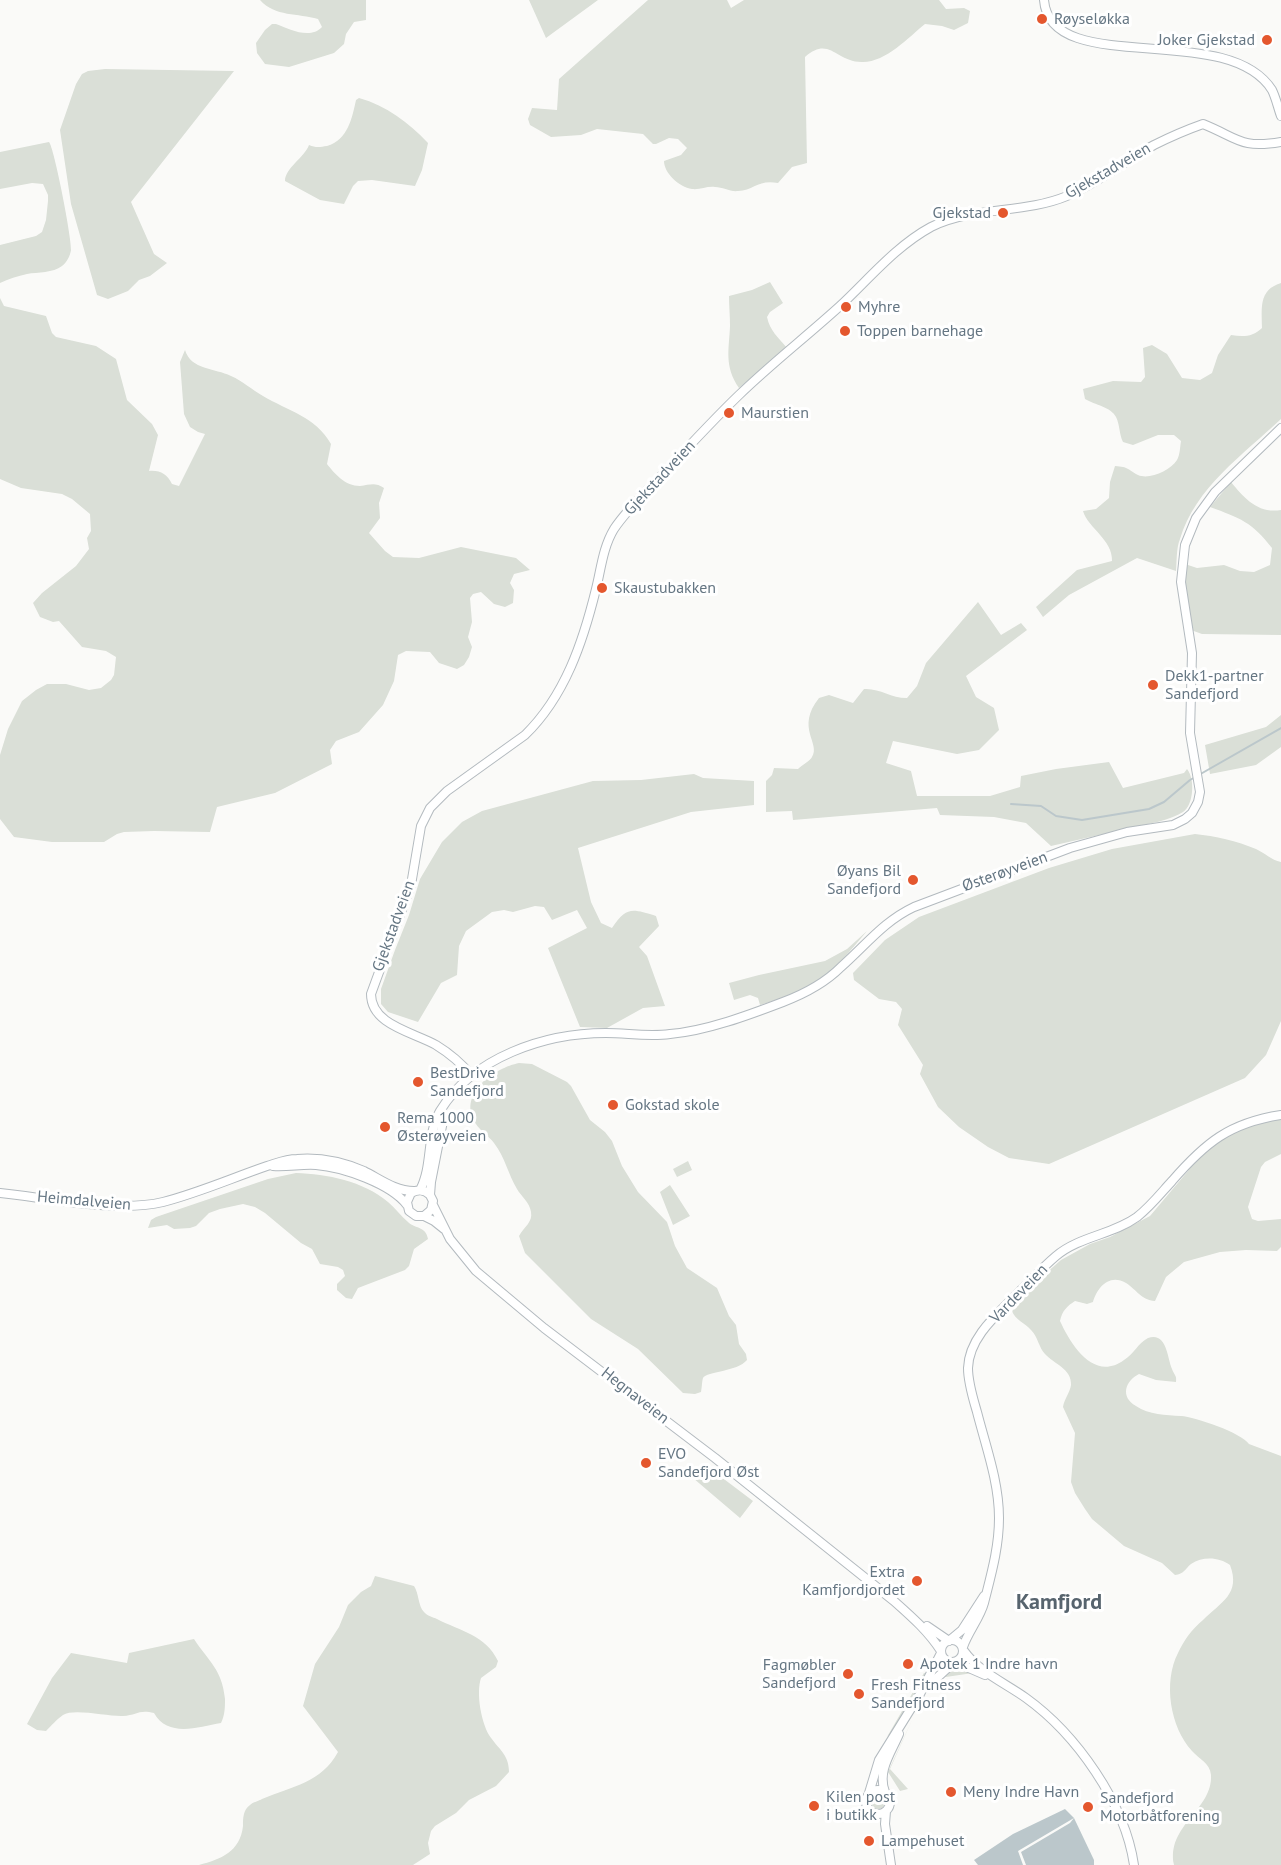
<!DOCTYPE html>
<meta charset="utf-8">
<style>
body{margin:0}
canvas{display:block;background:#fafaf8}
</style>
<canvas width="1281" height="1865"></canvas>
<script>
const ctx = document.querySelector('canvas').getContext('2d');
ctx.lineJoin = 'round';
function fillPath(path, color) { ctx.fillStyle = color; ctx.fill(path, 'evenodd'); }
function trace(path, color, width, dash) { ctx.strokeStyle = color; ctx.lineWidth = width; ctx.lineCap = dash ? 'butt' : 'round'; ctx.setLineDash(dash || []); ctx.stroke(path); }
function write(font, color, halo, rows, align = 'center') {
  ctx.font = font + ' "PT Sans",sans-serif'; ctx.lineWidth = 6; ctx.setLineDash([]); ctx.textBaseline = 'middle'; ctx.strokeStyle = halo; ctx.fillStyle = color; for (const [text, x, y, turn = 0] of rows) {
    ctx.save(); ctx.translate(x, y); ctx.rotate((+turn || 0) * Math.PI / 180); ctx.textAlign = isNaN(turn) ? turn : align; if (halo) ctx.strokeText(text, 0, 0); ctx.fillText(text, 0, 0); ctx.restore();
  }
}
const green = new Path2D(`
 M260,0H366V20L354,22L346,34L344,44L334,53L289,67L265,64L257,53L256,43L265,30L272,24H276C289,29 310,40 322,27L318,19C298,13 275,17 260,0Z
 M529,0H598L546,38Z
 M648,0H727L731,8L744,0H939L946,9L964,8L970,11L968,23L954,30L942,26L925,24C909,37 886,62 863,62C836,63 830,35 805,57L807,163L792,167L778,183C759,179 754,190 738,191C730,192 723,187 715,187C707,186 700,190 692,189C679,187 664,173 664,161L681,155L687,148L678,139L669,138L656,144H653L643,134L597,129L581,135L551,137L530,125L528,119L532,108L557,110L559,79Z
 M105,69L234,71L131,202L154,254L167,263L150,276L139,280L128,291L108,299L97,295L71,204L60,130L76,84L82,74L88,71Z
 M359,98C387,106 408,122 428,143L422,170L415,186L372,180L358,181L353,186L344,204L320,200L285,181C285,168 304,158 309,145C316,148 320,147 327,146C348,140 352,118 356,100Z
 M49,142C54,147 72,239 71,250C70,256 67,262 62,266C53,273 38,272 27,274C18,276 8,279 0,283V245L36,236L42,232L46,220L48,201V195L43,184L32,183L0,189V152Z
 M770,282L783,303L770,312L767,317C770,331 778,337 787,348L739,388C724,366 729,350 730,326C730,316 729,306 729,296L752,290Z
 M1281,283V419C1244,454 1195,488 1180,539C1176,549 1177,561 1176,571L1137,558L1069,595L1043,617L1036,607L1077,570L1112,561C1113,540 1088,528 1083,511L1096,509L1109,498L1110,482L1115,466C1129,467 1127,469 1138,475C1149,480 1170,471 1177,460C1180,455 1180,447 1181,441L1174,435H1158L1133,445L1123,442C1119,434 1120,425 1116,417C1111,407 1095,405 1085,399L1083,389L1113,381L1141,382L1145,377L1143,348L1152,345L1167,354L1182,378L1200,380L1212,373L1218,355L1231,335C1243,337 1253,337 1262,328C1262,309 1258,290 1281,283Z
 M0,298L4,306L46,316L52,333L56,337L96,346L116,359L127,400L152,424L158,435L149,471C160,470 167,474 172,484L179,486L205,434L198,432L190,427L184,414L180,362L185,350C191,370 215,368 231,376C243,381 252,390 263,396C288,411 315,416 331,444L327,464C335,474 345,486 360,486C370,485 375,482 384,488L379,503L380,518L369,533L385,551L393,557L419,558L461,547L516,558L530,570L514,574L510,583L514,590L513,603L505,607L494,604L481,592L473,594L470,598L472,622L468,637L472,647L469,657L464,665L457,669L439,663L430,652L406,651L398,655L394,681L383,705L359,732L336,741L330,750L332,764L275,793L217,807L210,832L154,831L124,832L117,834L104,842H52L14,837L0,819V755L8,729L22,701L36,690L47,684H66L89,690L101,688L111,680L114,675L116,657L106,651L82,647L59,621L53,622L40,617L33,603L42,593L76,566L89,549L87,538L91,531L90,514L72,499L62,494L21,488L0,479Z
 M1231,482C1244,498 1258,514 1281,510V635L1202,634L1191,630L1182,579L1185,564L1197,568L1224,565L1240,571L1254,572L1270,565L1272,548C1252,522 1240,518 1210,507Z
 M978,602L1001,635L1021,623L1027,630L966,676L976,697L994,708L999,730L979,750L957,754L893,741L886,763L911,771L917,796H990L1020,787L1021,776L1056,769L1109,762L1123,788L1184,773L1187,769C1195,778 1194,805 1183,812C1171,820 1148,824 1134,827C1106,833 1079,840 1051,846L1026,823L994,817L940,815L937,808L793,820L792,811L766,812V781L772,775L774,768L798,769C802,765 810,761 812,757C821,743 795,728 819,698L829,695L853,703L864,689C880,688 890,698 907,698L917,686L926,663Z
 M1281,715V747L1256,765L1210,774L1205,745L1266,727Z
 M694,774L703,778L754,781V805L691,812L578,848L591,902L601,923L612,928C627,906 632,909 656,916L659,926L639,947L647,956L665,1006L643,1008L607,1028L580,1027L548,948L587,928L577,910L552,920L544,907L535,906L513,912L504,910L492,912L466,931L459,946L457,975L441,983L418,1022L388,1012L381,1004V989L395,950L409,915L420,879L442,842L462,822L482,811L593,781L641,780Z
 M1195,834C1215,836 1237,841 1256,849C1265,853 1271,860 1281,862V1021L1266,1055L1245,1078L1049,1164L1009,1158L988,1147L959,1127L938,1107L920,1074L923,1065L898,1025L902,1009L896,1002L879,999L854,980L853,973L885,940L919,917L1049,868L1112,849Z
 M867,931C852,949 837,968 817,982C800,993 779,999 760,1005L758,998L750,995L734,1000L729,983L759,975L825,961L847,949Z
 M519,1063L532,1064L567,1082L571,1086L590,1120L605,1132L612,1141L622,1166L638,1192L667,1222L675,1246L687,1268L717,1288L729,1316L736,1325L739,1344L746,1354L747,1360C737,1372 707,1371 703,1378C702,1381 702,1387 701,1392L695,1394L683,1393L638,1349L591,1319L525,1253L519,1236C524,1227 533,1222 531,1212C530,1203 521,1196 517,1189C508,1174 505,1157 494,1143C488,1135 478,1130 473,1119C461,1091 495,1068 519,1063Z
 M1281,1118V1154L1265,1162L1261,1167L1248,1207L1252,1219L1258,1221L1281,1219V1247L1277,1251L1246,1250L1220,1252L1184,1262L1166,1277L1155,1301C1141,1300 1137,1290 1126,1283C1109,1273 1097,1288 1093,1302L1087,1304L1075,1301C1067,1306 1062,1311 1060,1321C1071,1345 1094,1382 1124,1360C1134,1354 1138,1343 1148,1338C1167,1332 1167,1357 1172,1369C1174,1375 1177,1375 1176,1382L1156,1380L1139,1374C1125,1381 1120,1397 1136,1406C1149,1415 1166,1415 1181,1416C1195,1417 1242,1433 1249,1444L1281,1456V1865H1174C1166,1825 1213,1810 1211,1775C1210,1763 1199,1759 1192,1751C1170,1727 1163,1682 1178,1653C1184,1640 1192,1629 1203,1620C1221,1602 1241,1594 1230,1565C1219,1557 1203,1556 1191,1564C1185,1569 1184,1574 1175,1575L1162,1563L1124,1546L1092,1519L1085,1509L1075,1493L1071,1482L1075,1433L1063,1407C1064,1400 1070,1392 1071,1385C1072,1369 1054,1364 1045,1354C1039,1348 1038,1337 1031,1330C1025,1323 1015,1320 1012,1311L1045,1274L1061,1260L1090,1244L1110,1237L1150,1216L1188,1171L1198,1157L1219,1140L1263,1119Z
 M688,1161L692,1170L677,1177L673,1169Z
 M296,1173C327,1174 363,1181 388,1202C395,1208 401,1216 408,1222C415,1229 426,1226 428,1239L414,1249L409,1266L405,1270L358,1288L352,1299L346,1298L337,1290V1284L345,1276L343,1270L338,1267L320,1264L312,1249L301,1243L265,1213L255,1207L243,1204L220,1209L209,1213L196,1226L190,1228L174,1229L167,1225L148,1228L151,1220L156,1217L268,1179Z
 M670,1185L690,1216L673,1225L660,1192Z
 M708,1467L753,1501L740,1518L693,1478L694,1473Z
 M375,1576L414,1586C419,1593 418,1606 424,1612C427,1616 433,1617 437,1619C460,1631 486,1635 498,1661L496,1667L481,1678C476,1693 481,1721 489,1735C498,1749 509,1754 509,1772L496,1786L469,1800L456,1813L435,1826L431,1831L428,1843L430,1854L413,1865H199C221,1859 240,1852 243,1826C243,1818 243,1810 250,1805C253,1802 259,1801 262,1799C293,1786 321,1783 338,1752L303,1706L315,1664L339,1627L348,1605L361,1592L371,1586Z
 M194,1639C209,1662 222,1669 225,1699C225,1707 225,1715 221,1723C198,1727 168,1738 154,1713C139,1709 137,1715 123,1716C110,1717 74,1708 63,1715C57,1719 51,1726 46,1731L37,1730L27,1724L52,1678L71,1653L127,1663L129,1653Z
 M954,1668H961L973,1673L939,1678L950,1669Z
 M924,1673L928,1674L897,1726L887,1737Z
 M913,1718L890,1769L908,1789L900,1791L888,1772Z
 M871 1802a7 7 0 1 1 14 0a7 7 0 1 1-14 0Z`);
const water = new Path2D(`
 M1065,1809L1074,1818L1094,1860V1865H978L974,1860L1013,1834Z`);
const pier = new Path2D(`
 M1074,1818L1070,1823L1021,1852L1026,1865H1023L1018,1851Z`);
const stream = new Path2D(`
 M1011,804L1041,806L1056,816L1082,820L1149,809L1164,802L1190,780L1281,728`);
const secondary = new Path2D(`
 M1044,0C1050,79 1227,19 1272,90C1276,98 1278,108 1281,116
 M471,1075C461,1063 449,1053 436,1045C413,1032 371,1025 371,994L411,885L421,826L430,808L447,791L525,735C565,696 583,642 596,589C601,569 603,547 614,529C628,508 648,490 665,472C689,446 713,420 739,395C771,364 807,336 840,306C869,279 896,246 931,227C973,206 1024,214 1067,196C1098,183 1125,161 1154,145C1170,137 1186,130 1203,124C1238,138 1240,149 1281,142
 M273,1166C288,1167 302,1164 316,1165C343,1167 391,1184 407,1205
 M420,1190C433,1166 426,1135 440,1111C473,1057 545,1033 606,1033C627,1033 648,1037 670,1034C706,1031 749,1015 783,1002C804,994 825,983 841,967C866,945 884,921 914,907L1070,848L1127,832L1173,825L1185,819L1192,813L1198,802L1200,792L1190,733L1192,653L1181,582L1185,545L1196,518L1215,492L1281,428
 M0,1193C48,1198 118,1213 163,1202C198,1193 232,1178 267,1166C277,1163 286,1159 297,1159C320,1157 343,1162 364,1171C380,1179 395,1191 414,1191
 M430,1195C424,1189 418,1189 411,1193L407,1202L409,1211L416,1216H424L431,1210L433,1201L430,1195L431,1182L444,1116
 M433,1205L450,1239L476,1271L544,1328L715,1458L894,1601C912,1617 928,1631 941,1651
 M424,1216L434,1221L444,1229
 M927,1626L949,1641
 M941 1651a11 11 0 1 1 22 0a11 11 0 1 1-22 0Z
 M950,1640L962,1630L984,1596
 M963,1647C968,1632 980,1618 984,1603C991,1575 999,1548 999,1518C999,1482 986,1447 977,1412C973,1398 968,1383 968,1368C969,1336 1000,1312 1020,1291C1032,1279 1043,1267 1056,1256C1080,1236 1112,1235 1137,1217C1150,1207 1161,1193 1172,1181C1205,1143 1229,1123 1281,1115
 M964,1651C979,1672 1005,1683 1026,1698C1076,1734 1125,1803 1134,1865
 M955,1662L985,1675
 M927,1687L954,1662
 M866 1802a12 12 0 1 1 24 0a12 12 0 1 1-24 0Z
 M885,1792C877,1771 891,1753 899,1734
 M869,1793L879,1760L920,1694L941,1653
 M886,1811L885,1824L891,1865`);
const markers = [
 [1042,19,6,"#e4572e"],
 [1267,40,6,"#e4572e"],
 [1003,213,6,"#e4572e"],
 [846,307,6,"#e4572e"],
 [845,331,6,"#e4572e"],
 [729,413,6,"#e4572e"],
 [602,588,6,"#e4572e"],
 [1153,685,6,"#e4572e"],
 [913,880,6,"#e4572e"],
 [418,1082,6,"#e4572e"],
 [613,1105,6,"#e4572e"],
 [385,1127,6,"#e4572e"],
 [646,1463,6,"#e4572e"],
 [917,1581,6,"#e4572e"],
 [908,1664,6,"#e4572e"],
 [848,1674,6,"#e4572e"],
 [859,1694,6,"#e4572e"],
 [951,1792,6,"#e4572e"],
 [814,1806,6,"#e4572e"],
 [1088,1807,6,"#e4572e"],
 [869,1841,6,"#e4572e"]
];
const poiNames = [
 ["Røyseløkka",1054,19],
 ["Joker Gjekstad",1255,40,"right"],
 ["Gjekstad",991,213,"right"],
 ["Myhre",858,307],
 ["Toppen barnehage",857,331],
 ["Maurstien",741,413],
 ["Skaustubakken",614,588],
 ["Dekk1-partner",1165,676],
 ["Sandefjord",1165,694],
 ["Øyans Bil",901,871,"right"],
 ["Sandefjord",901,889,"right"],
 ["BestDrive",430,1073],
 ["Sandefjord",430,1091],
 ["Gokstad skole",625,1105],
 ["Rema 1000",397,1118],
 ["Østerøyveien",397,1136],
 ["EVO",658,1454],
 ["Sandefjord Øst",658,1472],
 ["Extra",905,1572,"right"],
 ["Kamfjordjordet",905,1590,"right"],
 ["Apotek 1 Indre havn",920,1664],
 ["Fagmøbler",836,1665,"right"],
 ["Sandefjord",836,1683,"right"],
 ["Fresh Fitness",871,1685],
 ["Sandefjord",871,1703],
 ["Meny Indre Havn",963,1792],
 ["Kilen post",826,1797],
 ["i butikk",826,1815],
 ["Sandefjord",1100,1798],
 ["Motorbåtforening",1100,1816],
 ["Lampehuset",881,1841]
];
const streetNames = [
 ["Gjekstadveien",1108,171,-30],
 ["Gjekstadveien",660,478,-47],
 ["Østerøyveien",1005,872,-20],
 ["Gjekstadveien",394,926,-70],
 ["Heimdalveien",84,1201,5],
 ["Vardeveien",1019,1294,-46],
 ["Hegnaveien",635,1396,38]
];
const districtNames = [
 ["Kamfjord",1059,1603]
];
fillPath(green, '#dadfd7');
fillPath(water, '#bbc7cb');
fillPath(pier, '#fafaf8');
trace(stream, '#bbc7cb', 2);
trace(secondary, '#b3babf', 10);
trace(secondary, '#fff', 8);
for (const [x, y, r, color] of markers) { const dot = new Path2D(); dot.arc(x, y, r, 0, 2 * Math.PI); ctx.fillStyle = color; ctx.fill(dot); trace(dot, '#fff', 2); }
write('16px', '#657683', '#fff', poiNames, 'left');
write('16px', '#657683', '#fff', streetNames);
write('bold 22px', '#57646e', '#fff', districtNames);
</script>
